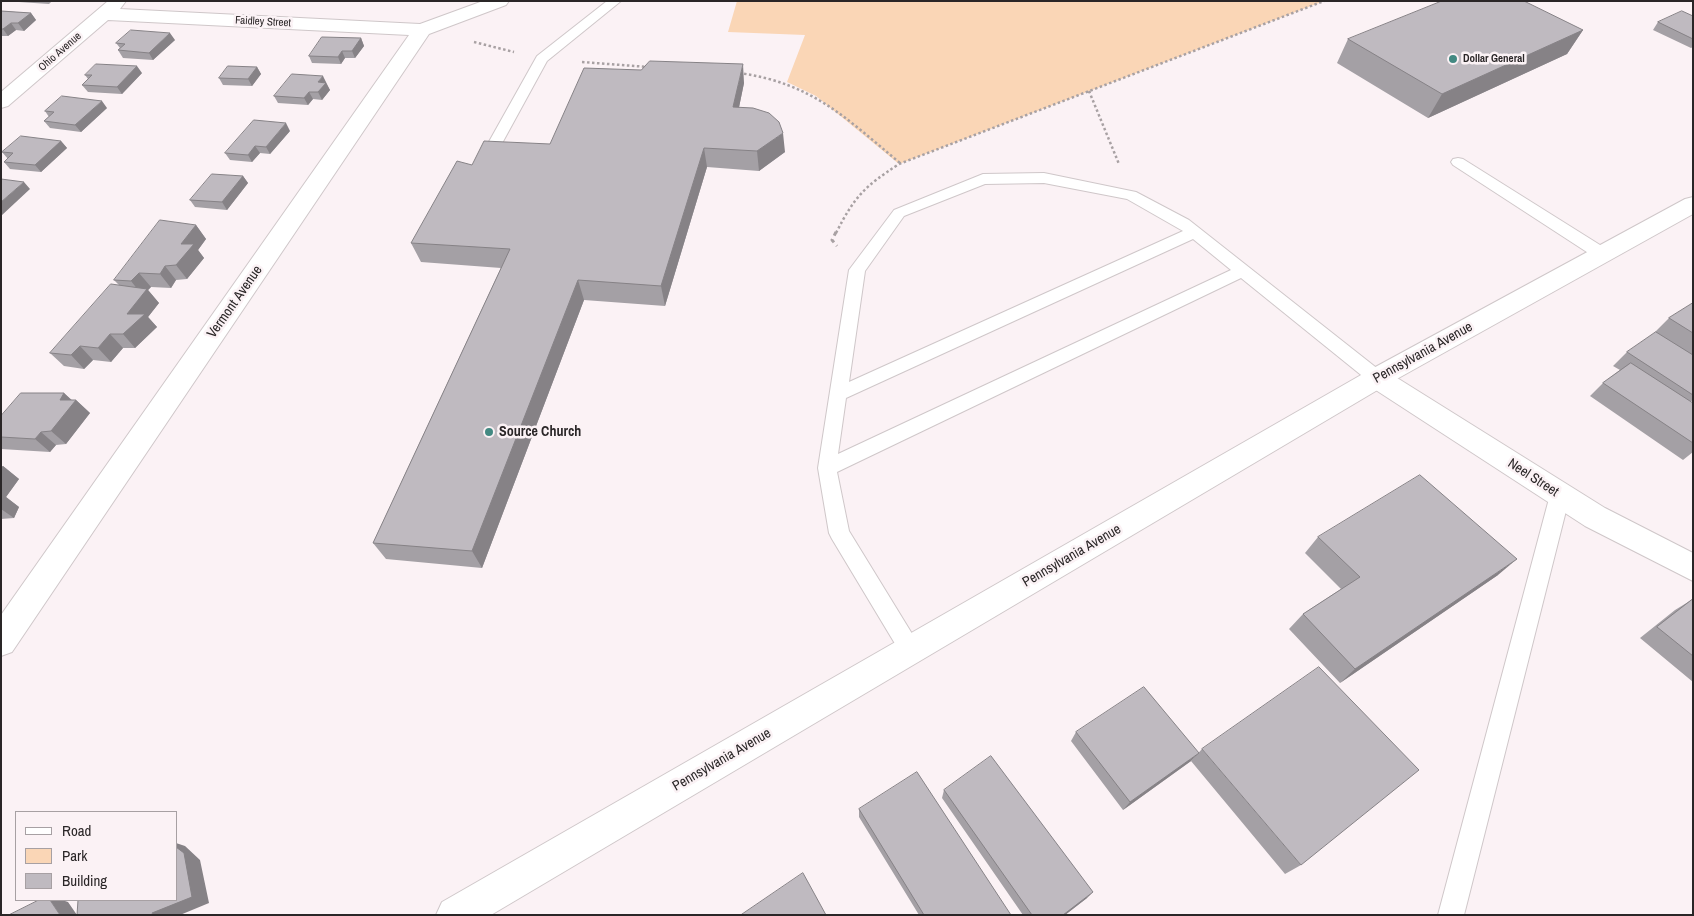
<!DOCTYPE html>
<style>
body{margin:0}
#map{position:relative;width:1694px;height:916px;overflow:hidden;background:#fbf2f5;font-family:"Archivo Narrow",sans-serif}
canvas{display:block}
.frame{position:absolute;inset:0;border:2px solid #2a2627;pointer-events:none}
.legend{position:absolute;left:15px;top:811px;width:162px;height:90px;box-sizing:border-box;background:#fbf2f5;border:1px solid #a7a0a3;margin:0;padding:6px 9px;list-style:none;font-size:15px;color:#2a2627}
.legend li{display:flex;align-items:center;gap:10px;height:25px}
.legend b{width:25px;border:1px solid #a7a0a3}
</style>
<div id="map">
<canvas width="1694" height="916"></canvas>
<div class="frame"></div>
<ul class="legend">
<li><b style="height:6px;background:#fff"></b>Road</li>
<li><b style="height:14px;background:#fad6b6"></b>Park</li>
<li><b style="height:14px;background:#bfbac0"></b>Building</li>
</ul>
</div>
<script>
const ctx = document.querySelector('canvas').getContext('2d');
ctx.lineJoin = 'round';
function fillPath(path, color) { ctx.fillStyle = color; ctx.fill(path, 'evenodd'); }
function trace(path, color, width, dash) { ctx.strokeStyle = color; ctx.lineWidth = width; ctx.lineCap = dash ? 'butt' : 'round'; ctx.setLineDash(dash || []); ctx.stroke(path); }
function write(font, color, halo, rows, align = 'center') {
  ctx.font = font + ' "Archivo Narrow",sans-serif'; ctx.lineWidth = 5; ctx.setLineDash([]); ctx.textBaseline = 'middle'; ctx.strokeStyle = halo; ctx.fillStyle = color; for (const [text, x, y, turn = 0] of rows) {
    ctx.save(); ctx.translate(x, y); ctx.rotate((+turn || 0) * Math.PI / 180); ctx.textAlign = isNaN(turn) ? turn : align; if (halo) ctx.strokeText(text, 0, 0); ctx.fillText(text, 0, 0); ctx.restore();
  }
}
const green = new Path2D(`
 M737,1H1324L899,164L816,96L787,82L805,35L728,32Z`);
const pathFar1 = new Path2D(`
 M474,42L514,52
 M582,62L648,67
 M739,73C812,83 846,118 900,163
 M1089,91L1119,164
 M836,233C855,196 864,187 899,164L1324,1`);
const path = new Path2D(`
 M836,232L832,240L837,246`);
const service = new Path2D(`
 M607,1H621L547,61L500,147L498,150H488L486,147L537,56Z
 M1458,158L1463,159L1608,250L1610,254L1608,258L1602,259L1596,258L1453,165L1451,162L1453,159Z
 M1044,173L1136,192L1189,220L1383,373L1386,378L1383,383L1377,385L1371,383L1241,278L837,472L849,531L922,650L919,657L911,660L903,657L832,539L829,533L818,468L849,270L894,210L983,174ZM1044,183L1127,199L1183,231L849,382L865,271L904,216L985,184ZM1193,239L1231,270L838,454L846,398Z
 M1560,487L1567,489L1570,495L1464,915H1438L1550,495L1553,489Z`);
const minor = new Path2D(`
 M108,1H126L120,9L420,24L483,1H509L506,5L429,34L12,652L1,656V615L409,35L108,20L8,106L1,108V92Z
 M1377,368L1386,371L1605,508L1693,553V581L1585,526L1368,385L1364,378L1368,371Z`);
const tertiary = new Path2D(`
 M1693,197V214L1386,385L491,915H436L442,902L1368,371L1685,199Z`);
const wall = new Path2D(`
 M19,1H52L49,4L19,2Z
 M1,11L31,13L36,20L24,31L16,30L8,36H1Z
 M1693,16V47L1691,48L1653,30L1658,22Z
 M1583,30L1567,54L1428,118L1337,63L1348,39Z
 M361,38L364,46L355,58H345L341,64L312,63L309,56Z
 M175,40L153,60L123,58L118,50L120,48L116,43Z
 M257,67L261,74L252,86L223,85L219,78Z
 M142,73L122,94L88,92L82,85L88,79L85,75Z
 M744,83L739,107L785,152L759,171L707,167L665,306L584,300L482,568L386,559L373,543L501,268L421,262L411,243L472,165L550,144Z
 M326,84L330,90L322,100L313,99L308,105L278,103L274,96Z
 M107,108L81,132L50,128L44,121L49,117L45,111Z
 M290,131L270,154L260,153L252,162L230,160L225,153Z
 M61,141L67,148L41,172L10,169L4,162L8,159L2,152Z
 M243,176L248,183L227,210L195,207L190,200Z
 M196,225L206,239L198,250L204,258L187,279L176,280L171,288L151,287L148,290L159,303L148,317L157,327L135,348H123L111,362L93,360L84,369L64,366L50,353L119,285L114,280Z
 M1693,303V400L1690,402L1693,403V452L1683,460L1590,396L1603,383L1620,370L1613,366L1627,352L1656,332H1655L1669,318Z
 M64,393L71,400H76L90,413L66,444L56,445L50,452L1,449V416Z
 M1,466H3L19,479L6,497L19,507L14,518L1,519Z
 M1318,537L1498,575L1340,683L1289,629L1303,614L1341,589L1305,553Z
 M1693,599V682L1640,638L1675,610Z
 M1076,732L1191,761L1123,810L1071,741Z
 M1202,749L1301,865L1285,874L1191,761Z
 M944,790L1087,898L1065,915H1023L942,798Z
 M859,809L1011,915H919L859,817Z`);
const shadedWall = new Path2D(`
 M31,13L36,20L24,31L18,23Z
 M11,23L16,30L8,36L3,29Z
 M1583,30L1567,54L1428,118L1442,94Z
 M170,33L175,40L153,60L149,53Z
 M361,38L364,46L355,58L352,51Z
 M342,51L345,58L341,64L338,57Z
 M743,64L744,83L735,127L733,107Z
 M137,66L142,73L122,94L117,87Z
 M257,67L261,74L252,86L248,79Z
 M323,76L330,90L322,100L318,92V82Z
 M309,92L313,99L308,105L304,98Z
 M102,101L107,108L81,132L75,125Z
 M286,123L290,131L270,154L266,147Z
 M783,133L785,152L759,171L757,151Z
 M61,141L67,148L41,172L35,165Z
 M255,146L260,153L252,162L248,155Z
 M704,148L707,167L665,306L661,286Z
 M243,176L248,183L227,210L222,202Z
 M24,182L30,189L1,216V202Z
 M196,225L206,239L198,250L204,258L187,279L176,265L181,244Z
 M165,266L176,280L171,288L160,274Z
 M139,273L151,287L148,290L159,303L148,317L157,327L135,348L123,334L127,314L142,295L131,281Z
 M578,280L584,300L482,568L472,551Z
 M110,334L123,348L111,362L98,348Z
 M80,346L93,360L84,369L71,355Z
 M64,393L74,402L76,400L90,413L66,444L51,431L60,400Z
 M41,432L56,445L50,452L35,439Z
 M3,466L19,479L6,497L19,507L14,518L1,509V469Z
 M1517,559L1498,575L1340,683L1355,669Z
 M1199,753L1191,761L1123,810L1130,802Z
 M176,843L185,846L200,860L209,903L180,915H153L152,913L176,847Z
 M1093,892L1087,898L1065,915H1063Z
 M50,900H62L68,902L77,915H60Z`);
const building = new Path2D(`
 M1442,1H1524L1583,30L1442,94L1348,39Z
 M1,11L31,13L18,23H11L3,29H1Z
 M1682,11L1693,16V39L1658,22Z
 M131,30L170,33L149,53L118,50L125,44L116,43Z
 M322,37L361,38L352,51H342L338,57L309,56Z
 M650,61L743,64L733,107L753,108L769,113L779,122L783,133L757,151L704,148L661,286L578,280L472,551L373,543L510,249L411,243L457,161L472,165L484,141L550,144L584,68L641,70Z
 M96,64L137,66L117,87L82,85L92,75H85Z
 M228,66L257,67L248,79L219,78Z
 M292,74L323,76L318,82L326,83L318,92H309L304,98L274,96Z
 M62,96L102,101L75,125L44,121L54,112L45,111Z
 M254,120L286,123L266,147L255,146L248,155L225,153Z
 M21,136L61,141L35,165L4,162L13,153L2,152Z
 M212,174L243,176L222,202L190,200Z
 M1,179L24,182L1,202Z
 M160,220L196,225L181,244H194L176,265L165,266L160,274L139,273L131,281L114,280Z
 M111,284L147,289L127,314H145L123,334H110L98,348L80,346L71,355L50,353Z
 M1693,303V333L1669,318Z
 M1656,332L1693,355V395L1627,352Z
 M1631,363L1693,403V443L1603,383Z
 M21,393H64L60,400H76L51,431L41,432L35,439L1,437V416Z
 M1420,475L1517,559L1355,669L1303,614L1360,577L1318,537Z
 M1693,599V656L1657,627Z
 M1319,667L1419,770L1301,865L1202,749Z
 M1144,687L1199,753L1130,802L1076,732Z
 M991,756L1093,892L1063,915H1032L944,790Z
 M917,772L1011,915H924L859,809Z
 M176,847L184,853L192,897L152,913L153,915H77L78,900H176Z
 M803,873L826,915H741Z
 M39,900H50L60,915H9Z`);
const markers = [
 [1453,59,5,"#438982"],
 [489,432,5,"#438982"]
];
const farStreetnames = [
 ["Faidley Street",263,22,3],
 ["Ohio Avenue",60,52,-41]
];
const farPoinames = [
 ["Dollar General",1463,59]
];
const streetNames = [
 ["Vermont Avenue",235,302,-55],
 ["Pennsylvania Avenue",1423,353,-29],
 ["Neel Street",1533,478,33],
 ["Pennsylvania Avenue",1072,556,-30],
 ["Pennsylvania Avenue",722,760,-30]
];
const poiNames = [
 ["Source Church",499,432]
];
fillPath(green, '#fad6b6');
trace(service, '#cfc7c9', 2);
trace(minor, '#cfc7c9', 2);
trace(tertiary, '#cfc7c9', 2);
trace(pathFar1, '#a8a1a3', 2.5, [2.5, 2.5]);
trace(path, '#a8a1a3', 3, [4, 4]);
fillPath(service, '#fff');
fillPath(minor, '#fff');
fillPath(tertiary, '#fff');
fillPath(wall, '#a4a0a5');
fillPath(shadedWall, '#868286');
fillPath(building, '#bfbac0');
trace(building, '#868286', 1);
for (const [x, y, r, color] of markers) { const dot = new Path2D(); dot.arc(x, y, r, 0, 2 * Math.PI); ctx.fillStyle = color; ctx.fill(dot); trace(dot, '#fbf2f5', 2); }
write('11px', '#2a2627', '#fbf2f5', farStreetnames);
write('bold 11px', '#2a2627', '#fbf2f5', farPoinames, 'left');
write('14px', '#2a2627', '#fbf2f5', streetNames);
write('bold 14px', '#2a2627', '#fbf2f5', poiNames, 'left');
</script>
